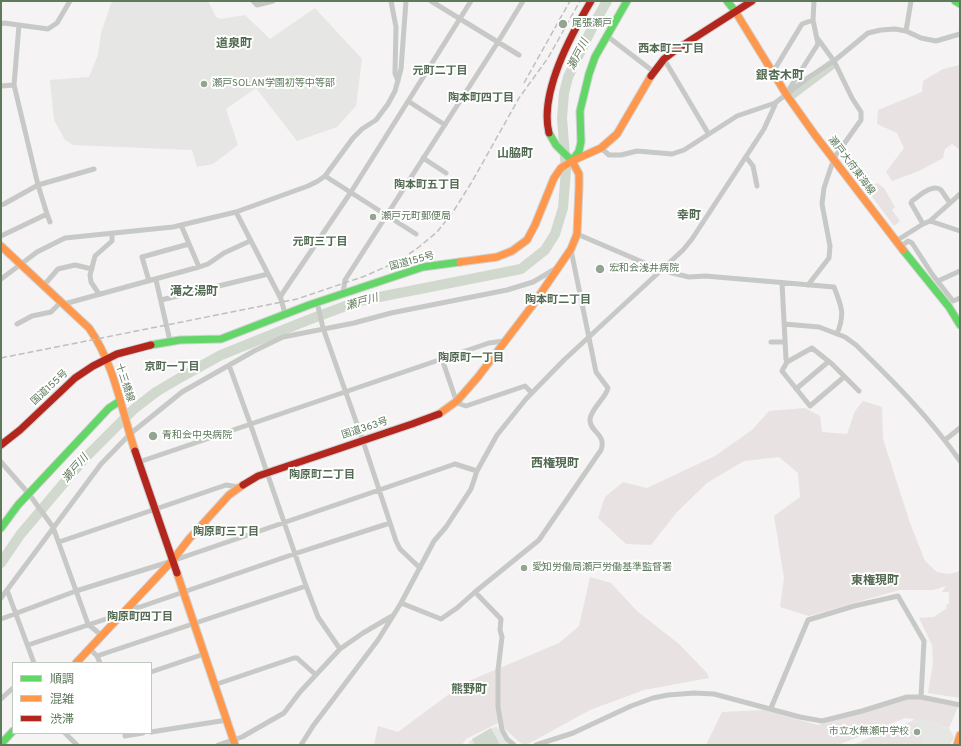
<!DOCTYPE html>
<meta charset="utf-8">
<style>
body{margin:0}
#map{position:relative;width:961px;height:746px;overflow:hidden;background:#f5f3f4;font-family:Overpass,"Noto Sans JP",sans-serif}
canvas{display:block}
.frame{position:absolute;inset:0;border:2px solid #5e795c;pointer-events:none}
.legend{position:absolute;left:12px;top:662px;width:140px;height:72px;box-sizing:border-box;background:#fff;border:1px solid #bfc9be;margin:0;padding:5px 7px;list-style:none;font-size:12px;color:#5e795c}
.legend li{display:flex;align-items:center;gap:8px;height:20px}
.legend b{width:20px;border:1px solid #bfc9be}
</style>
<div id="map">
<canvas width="961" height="746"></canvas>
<div class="frame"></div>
<ul class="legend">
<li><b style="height:5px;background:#63d668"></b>順調</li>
<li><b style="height:5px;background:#ff974d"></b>混雑</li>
<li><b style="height:5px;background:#b3261e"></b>渋滞</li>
</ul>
</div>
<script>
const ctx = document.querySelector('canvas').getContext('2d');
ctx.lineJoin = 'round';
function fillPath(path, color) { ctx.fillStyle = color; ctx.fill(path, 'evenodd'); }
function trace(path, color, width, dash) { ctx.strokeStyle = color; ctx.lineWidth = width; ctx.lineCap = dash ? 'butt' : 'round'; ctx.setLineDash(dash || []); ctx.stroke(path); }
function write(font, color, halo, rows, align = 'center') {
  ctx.font = font + ' Overpass,"Noto Sans JP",sans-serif'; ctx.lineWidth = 4; ctx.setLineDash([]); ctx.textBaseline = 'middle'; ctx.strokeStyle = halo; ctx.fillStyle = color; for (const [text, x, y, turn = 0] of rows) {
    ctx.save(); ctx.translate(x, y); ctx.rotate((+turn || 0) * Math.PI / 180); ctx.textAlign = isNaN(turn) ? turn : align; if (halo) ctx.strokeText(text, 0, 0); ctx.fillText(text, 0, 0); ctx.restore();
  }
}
const built = new Path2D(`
 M112,1H208L216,17L221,19L245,15L270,39L315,8L362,59L356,106L337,127L297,141L256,88L226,109L238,145L213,164L197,167L192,150L73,145L65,140L54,120L50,80L89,77L98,55L101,33Z
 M917,717L949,728L954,737L950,745H852L910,722Z
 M494,727H497L509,745H470L468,742Z`);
const green = new Path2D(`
 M960,65V138L959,142L960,150L952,144L945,149L943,158L919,171L892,181L886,172L904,148L897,133L877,124L878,110L922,92L923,81L943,69Z
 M877,183L884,188L895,207L892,210L900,221L894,226L867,190Z
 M863,401L882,407L883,439L910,523L925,561L937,572L949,574L960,571V698L928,693L933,663L932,645L919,618L934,617L947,608L946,605L949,604V592H942L946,586L933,590H899L809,616L780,607L784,578L774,516L800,497L798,473L779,457L744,461L707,483L677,512L651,545L626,544L598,518L605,497L623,482L647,488L715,456L752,430L769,411L805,408L820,416L822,432L847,434L855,411Z
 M590,577L611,583L637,611L679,644L707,673L709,678L644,690L590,710L526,745H523L498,723L466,739L462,745H374L378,726L398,732L464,683L559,643L579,626Z
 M915,697L958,707L949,728L926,720L905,718L838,745H706L722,712L764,710L818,725Z
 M910,722L916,726L923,745H863L862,741Z`);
const water = new Path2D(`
 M491,728L500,745H475L472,739Z`);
const river = new Path2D(`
 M791,95L831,65
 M1,563L20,535L85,458L134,409L156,392L183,376L221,355L308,320L359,301L521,269L545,250L555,234L563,208L566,170L562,118L564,93L568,77L594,24L607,1`);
const street = new Path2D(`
 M253,1L257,5L273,1
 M391,1L396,27L395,73L398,81
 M431,1L519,55
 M1,24L4,23L48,29L57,23L70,1
 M906,31L911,1
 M607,36L654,72
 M664,59L708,133
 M773,72L802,24L813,20
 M1,86L14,85
 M788,91L818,44L813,20L814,1
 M408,101L445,125
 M601,148L609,155H621L637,151L672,154L684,150L737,116L775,103L809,77L834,61L868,33L881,30L895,29L906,31L921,38L936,41L960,34
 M746,157L753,166L757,186
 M423,158L446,173
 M325,176L416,234
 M1,205L4,204L38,185L94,169
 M236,212L281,299L284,310L283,314
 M47,214L50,222
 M930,221L960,231
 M923,224L911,203L912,201C919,196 933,183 941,190C944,194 947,199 950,203
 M181,225L199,267
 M577,234L647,264L672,273L689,277L705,276L834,287C842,307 845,314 837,334
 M1,236L47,214L38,185L14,85L19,25
 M896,241L923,224L930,221L960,194
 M900,247L908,241L912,243L932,274L953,301L960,298
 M1,279L37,252L65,238L173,227L236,212L308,186L318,181L325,176L353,138L362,129L376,120L388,104L395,91L401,69L406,1
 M156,280L170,341
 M149,281L142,257L189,244
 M938,281L960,271
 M782,283L786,359L787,362
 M44,285L58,269L75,265L92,269
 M808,285L829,258L830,246L822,204L824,188L834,158L861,120V112L852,98L834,61L818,39
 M343,293L345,280L498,42L523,1
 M99,294L91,282L90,275L95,256L112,241V234
 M280,297L351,192L471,1
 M161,300L268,274
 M317,302L323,328L363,441L396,541L400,549L420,568
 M64,304L199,267L208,264L224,253L250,241
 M17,324L32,316L51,312L61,302
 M784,324L819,327L845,337L856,345C893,381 930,418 960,461
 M771,342H785
 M442,359L455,397L460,404L466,406L525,386L532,393
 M229,365L250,423L306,586L318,617L340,649
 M844,377L810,406L782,371L787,362L812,348L832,364L859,391
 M796,389L828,362
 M945,440L960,428
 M1,462L29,494L53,527L88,624L101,635
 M139,462L489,343L504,341
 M59,542L226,485L239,487
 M7,590L34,663
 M475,592L501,619L500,630L502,637L498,670V707L502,730L507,739L514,745
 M1,598L101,464L130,434L182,392L254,351L283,337L354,323L391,313L507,290L533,282L555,269
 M401,603L441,619L457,608L475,592L539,540L601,450C607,434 589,432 590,419C592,407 606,398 608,388L596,372L571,250
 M127,609L140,607L294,554L390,523
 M1,619L76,591L172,561L455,464L477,471
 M28,645L109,618L115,620
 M89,648L97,656L100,663
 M97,656L306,586
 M151,672L204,654
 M214,685L294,658H297L316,675
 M1,699L13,688
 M771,708L808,620L854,606L898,596L924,641L921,697
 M151,732L227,720
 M65,733L77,745
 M125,733V736L143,733
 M218,745L242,737L284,713L300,692L340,649L363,633L392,616
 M301,745L313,726L378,640L401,603L434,541L446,527L471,489L477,471L497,435L526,399L564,360L683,250L692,239L764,129L775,105V103
 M536,745L573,733L631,706L653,698L668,695L694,693L714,694L800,717L822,721L862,711L907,697H921L960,705`);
const fast = new Path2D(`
 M727,1L735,11
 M955,1L960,4
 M549,133L556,145L572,161L579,151L581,142L580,111L589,74L595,57L627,1
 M903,250L949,307L960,325
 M151,345L180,340L221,339L309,305L423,267L460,262
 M1,528L18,505L109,408L120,401
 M1,744L13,731`);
const slow = new Path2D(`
 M735,11L786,94L815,135L903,250
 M1,246L89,328C115,365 121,409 135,451
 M460,262L497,257L512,251L527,240L535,225L554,178L561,168L572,161L601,148L617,134L651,76
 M439,414L457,401L478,377L532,306L571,249L577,234L579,187V174L572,161
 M177,573L235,745
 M76,663L172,561L189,539L229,495L243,485
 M957,745L960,735`);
const jam = new Path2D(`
 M651,76L664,59L677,49L752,1
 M549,133C539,93 571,35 591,1
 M1,445L20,430L75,378L93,366L117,354L151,345
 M135,451L177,573
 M243,485L258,476L412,424L439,414`);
const rail = new Path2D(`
 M524,83L570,1
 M1,358L297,299L365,276L399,261L419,247L437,232L453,212L473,180L519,98L548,58L580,1`);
const markers = [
 [563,24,5,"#93a491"],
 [204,84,4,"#93a491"],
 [373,217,4,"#93a491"],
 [600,269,5,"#93a491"],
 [153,436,5,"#93a491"],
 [524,568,4,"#93a491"],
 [917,732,4,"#93a491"]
];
const poiNames = [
 ["尾張瀬戸",572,24],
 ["瀬戸SOLAN学園初等中等部",212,84],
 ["瀬戸元町郵便局",381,217],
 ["宏和会浅井病院",609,269],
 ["青和会中央病院",162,436],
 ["愛知労働局瀬戸労働基準監督署",532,568],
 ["市立水無瀬中学校",909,732,"right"]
];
const streetNames = [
 ["瀬戸大府東海線",851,166,53],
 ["国道155号",412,262,-15],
 ["十三橋線",124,383,72],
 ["国道155号",50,388,-43],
 ["国道363号",365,429,-18]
];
const neighbourhoodNames = [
 ["西本町二丁目",671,50],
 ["元町二丁目",440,72],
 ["陶本町四丁目",481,99],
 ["陶本町五丁目",427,186],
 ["元町三丁目",320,243],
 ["陶本町二丁目",558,301],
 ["陶原町一丁目",471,359],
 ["京町一丁目",172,368],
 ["陶原町二丁目",322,476],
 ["陶原町三丁目",226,533],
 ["陶原町四丁目",140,618]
];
const waterNames = [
 ["瀬戸川",579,55,-63],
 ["瀬戸川",362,303,-16],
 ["瀬戸川",76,469,-49]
];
const quarterNames = [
 ["道泉町",234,45],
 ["銀杏木町",780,77],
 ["山脇町",515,155],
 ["幸町",689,217],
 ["滝之湯町",194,293],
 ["西権現町",555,465],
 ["東権現町",875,582],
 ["熊野町",469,691]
];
fillPath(built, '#e6e6e4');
fillPath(green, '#e8e2e2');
fillPath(water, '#d1d8ce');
trace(river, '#d1d8ce', 10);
trace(fast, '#d0d1d0', 9);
trace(slow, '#d0d1d0', 9);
trace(jam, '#d0d1d0', 9);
trace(street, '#c7c9c7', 5);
trace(fast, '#63d668', 7);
trace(slow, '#ff974d', 7);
trace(jam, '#b3261e', 7);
trace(rail, '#bec0be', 1.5, [6, 3]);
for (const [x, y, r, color] of markers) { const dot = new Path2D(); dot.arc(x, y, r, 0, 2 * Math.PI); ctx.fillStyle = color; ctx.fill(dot); trace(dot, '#fff', 1.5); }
write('10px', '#5e795c', '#fff', poiNames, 'left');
write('10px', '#5e795c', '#fff', streetNames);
write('bold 11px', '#536a52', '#fff', neighbourhoodNames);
write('italic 11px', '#627a5a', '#fff', waterNames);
write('bold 12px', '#536a52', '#fff', quarterNames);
</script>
